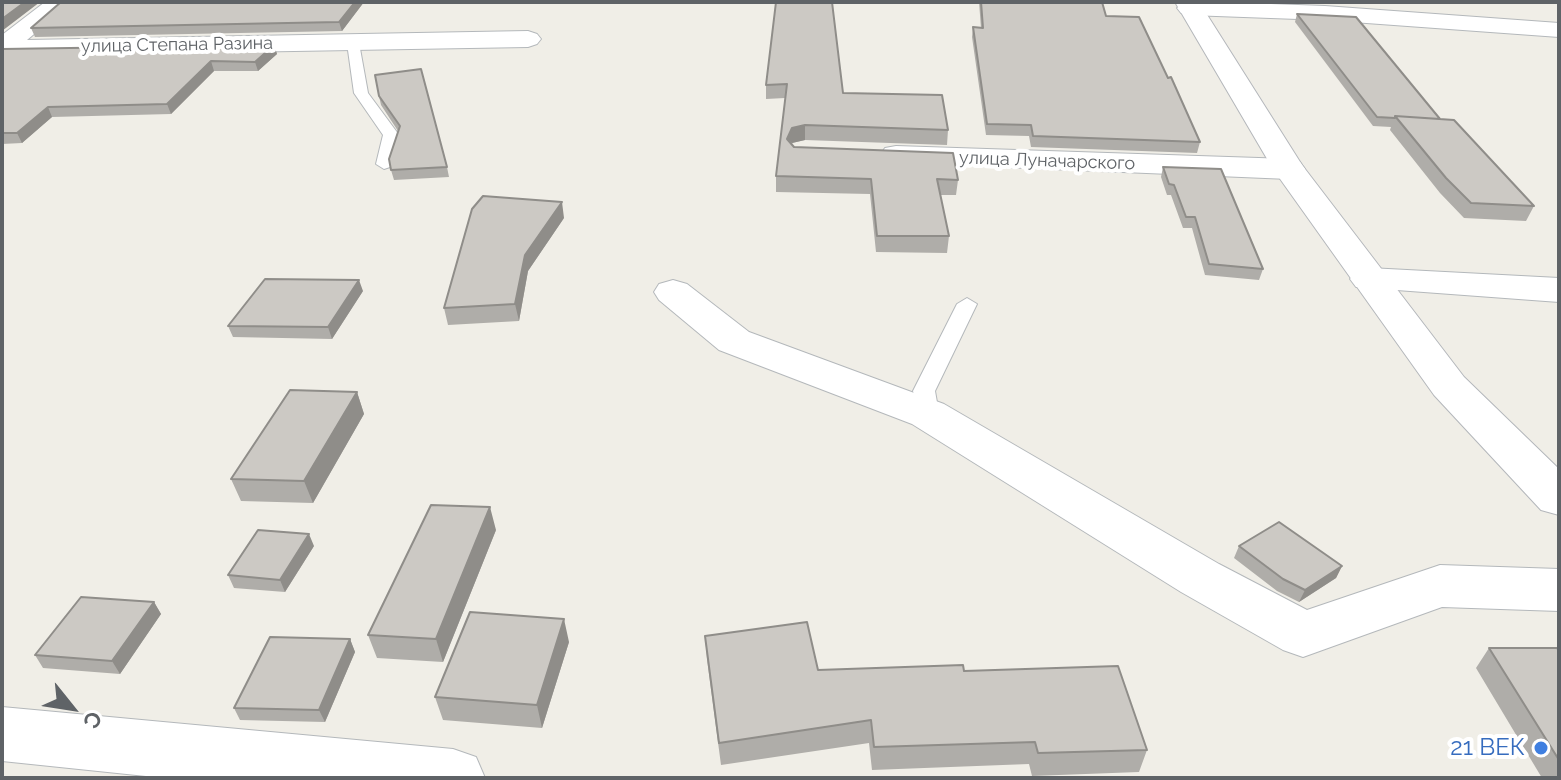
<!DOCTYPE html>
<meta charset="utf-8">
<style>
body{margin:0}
#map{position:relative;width:1561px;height:780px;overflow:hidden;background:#f0eee7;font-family:Raleway,sans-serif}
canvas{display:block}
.frame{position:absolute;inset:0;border:4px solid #5f6367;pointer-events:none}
.north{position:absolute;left:32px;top:668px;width:80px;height:80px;-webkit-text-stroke:6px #fff;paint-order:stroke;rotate:120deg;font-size:22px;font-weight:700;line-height:32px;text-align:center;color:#5f6367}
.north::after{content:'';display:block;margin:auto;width:28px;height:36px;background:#5f6367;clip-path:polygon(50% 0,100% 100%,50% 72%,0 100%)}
</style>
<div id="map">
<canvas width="1561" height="780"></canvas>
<div class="frame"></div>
<div class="north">С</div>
</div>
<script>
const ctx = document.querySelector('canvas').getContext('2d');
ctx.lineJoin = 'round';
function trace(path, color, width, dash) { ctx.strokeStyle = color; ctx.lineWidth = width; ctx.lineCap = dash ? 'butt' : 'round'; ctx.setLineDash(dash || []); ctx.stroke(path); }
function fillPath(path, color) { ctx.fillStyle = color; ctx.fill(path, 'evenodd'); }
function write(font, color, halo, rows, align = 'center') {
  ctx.font = font + ' Raleway,sans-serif'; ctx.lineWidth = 8; ctx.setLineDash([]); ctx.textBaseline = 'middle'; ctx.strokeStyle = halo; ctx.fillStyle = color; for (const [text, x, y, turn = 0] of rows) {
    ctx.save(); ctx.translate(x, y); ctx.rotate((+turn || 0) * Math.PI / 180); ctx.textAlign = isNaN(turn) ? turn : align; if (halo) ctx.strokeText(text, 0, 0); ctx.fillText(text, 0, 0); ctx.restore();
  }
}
const service = new Path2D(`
 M353,39L359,43L368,93L399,135L390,167L384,169L376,164L383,135L354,93L347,43Z
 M967,298L977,304L935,391L939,414L936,419H920L913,391L957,304Z`);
const minor = new Path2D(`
 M45,2H72L27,40L528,31L537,34L541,39L537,44L528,47L2,56V35Z
 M1217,2L1325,6L1559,23V37L1325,20L1189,15L1181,13L1177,8L1185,2Z
 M896,146L1289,159L1300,162L1305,169L1300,176L1289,179L885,162L880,155L885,148Z
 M1369,268L1559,278V302L1356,287L1350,279L1356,271Z
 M673,280L687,284L749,332L944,404L1219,564L1307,610L1440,565L1559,569V611L1442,607L1303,657L1283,650L1181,592L912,424L719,350L659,300L654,292L659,284Z
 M2,707L453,749L476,757L485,778H165L2,761Z`);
const secondary = new Path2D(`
 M1175,2H1199L1302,165L1464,377L1559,469V515L1541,510L1434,395L1273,169Z`);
const wall = new Path2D(`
 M61,2H364L342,31L35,37L31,28Z
 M776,2L843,93L948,130L947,145L805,140L792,143L794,147L958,180L956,195H940L949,236L947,253L876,252L870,194L776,192V176L785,98L766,99V85Z
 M979,2H1102L1106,16L1168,78L1200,142L1197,153L1031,147L1029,136L986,135L972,37L973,27L981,28Z
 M1295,2H1337V4Z
 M1297,14L1440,119L1534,206L1526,221L1464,218L1440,193L1390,130L1391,127L1373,126L1295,22Z
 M274,45L277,54L258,71H214L171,114L52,117L22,143L2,144V49Z
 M379,96L447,167L449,177L394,180L391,170L398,131L381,105Z
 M1163,167L1263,269L1259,280L1205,275L1192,228H1183L1171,195H1167L1161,177Z
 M564,218L528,271L519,321L448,325L444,308Z
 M363,291L332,339L233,337L228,326Z
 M357,392L364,414L313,503L241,501L231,479Z
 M496,530L443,662L377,658L368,635Z
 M314,546L285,592L234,588L228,575Z
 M1239,546L1342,566L1336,578L1299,602L1277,591L1234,558Z
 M154,602L161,614L120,674L43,668L35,655Z
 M705,636L818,670L964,671L1147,750L1139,772L1032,776L1029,764L872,770L869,743L721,765L707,659Z
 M350,639L355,652L325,722L240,720L234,708Z
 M569,642L542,728L443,720L435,697Z
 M1489,648L1559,651V778H1542L1476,668Z`);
const shadedWall = new Path2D(`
 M25,2H40L2,31V19Z
 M355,2H364L342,31L339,22Z
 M274,45L277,54L258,71L255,62Z
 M211,61L214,71L171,114L167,104Z
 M48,107L52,117L22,143L17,133Z
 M805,125V140L792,143L787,139L792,128Z
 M562,202L564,218L528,271L519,321L515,304L525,255Z
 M359,280L363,291L332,339L328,327Z
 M357,392L364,414L313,503L304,481Z
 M490,507L496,530L443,662L436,639Z
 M309,534L314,546L285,592L280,580Z
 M1342,566L1336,578L1299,602L1305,590Z
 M154,602L161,614L120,674L112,661Z
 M564,619L569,642L542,728L537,705Z
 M350,639L355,652L325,722L319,710Z`);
const building = new Path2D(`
 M2,2H25L2,19Z
 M61,2H355L339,22L31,28Z
 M776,2H832L843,93L942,95L948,130L805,125L792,128L787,139L794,147L953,153L958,180L937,179L949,236H877L871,179L776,176L787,84L766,85Z
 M981,2H1102L1106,16L1139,17L1168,78L1171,77L1200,142L1033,136L1031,125L987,124L973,27L983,28Z
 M1297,14L1356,17L1440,119L1395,116V118L1377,117Z
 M274,45L255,62L211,61L167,104L48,107L17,133H2V49Z
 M421,69L447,167L391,170L389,159L400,126L379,96L375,75Z
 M1395,116L1454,120L1534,206L1471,203L1446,178Z
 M1163,167L1221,169L1263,269L1209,264L1195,217H1186L1174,185L1169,184Z
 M483,196L562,202L525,255L515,304L444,308L472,209Z
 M265,279L359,280L328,327L228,326Z
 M290,390L357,392L304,481L231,479Z
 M431,505L490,507L436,639L368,635Z
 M1279,522L1342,566L1305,590L1283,579L1239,546Z
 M258,530L309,534L280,580L228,575Z
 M81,597L154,602L112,661L35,655Z
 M470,612L564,619L537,705L435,697Z
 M807,622L818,670L963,665L964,671L1118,666L1147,750L1038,753L1035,742L874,747L871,720L719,743L705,636Z
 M270,637L350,639L319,710L234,708Z
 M1489,648H1557L1559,651V760Z`);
const markers = [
 [1541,748,8,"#3f7fe0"]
];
const farStreetnames = [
 ["улица Степана Разина",177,45,-1],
 ["улица Луначарского",1047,161,2]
];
const nearShopnames = [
 ["21 ВЕК",1525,748]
];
trace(service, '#b4b8bb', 2);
trace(minor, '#b4b8bb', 2);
trace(secondary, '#b4b7bb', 2);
fillPath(service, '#fff');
fillPath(minor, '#fff');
fillPath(secondary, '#fff');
fillPath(wall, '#afada9');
fillPath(shadedWall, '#8f8d89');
fillPath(building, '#ccc9c4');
trace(building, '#8f8d89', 2);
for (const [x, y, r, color] of markers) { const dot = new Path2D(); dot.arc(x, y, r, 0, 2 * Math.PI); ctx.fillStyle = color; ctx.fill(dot); trace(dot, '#fff', 3); }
write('18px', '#5f6367', '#fff', farStreetnames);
write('24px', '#366cbe', '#fff', nearShopnames, 'right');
</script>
